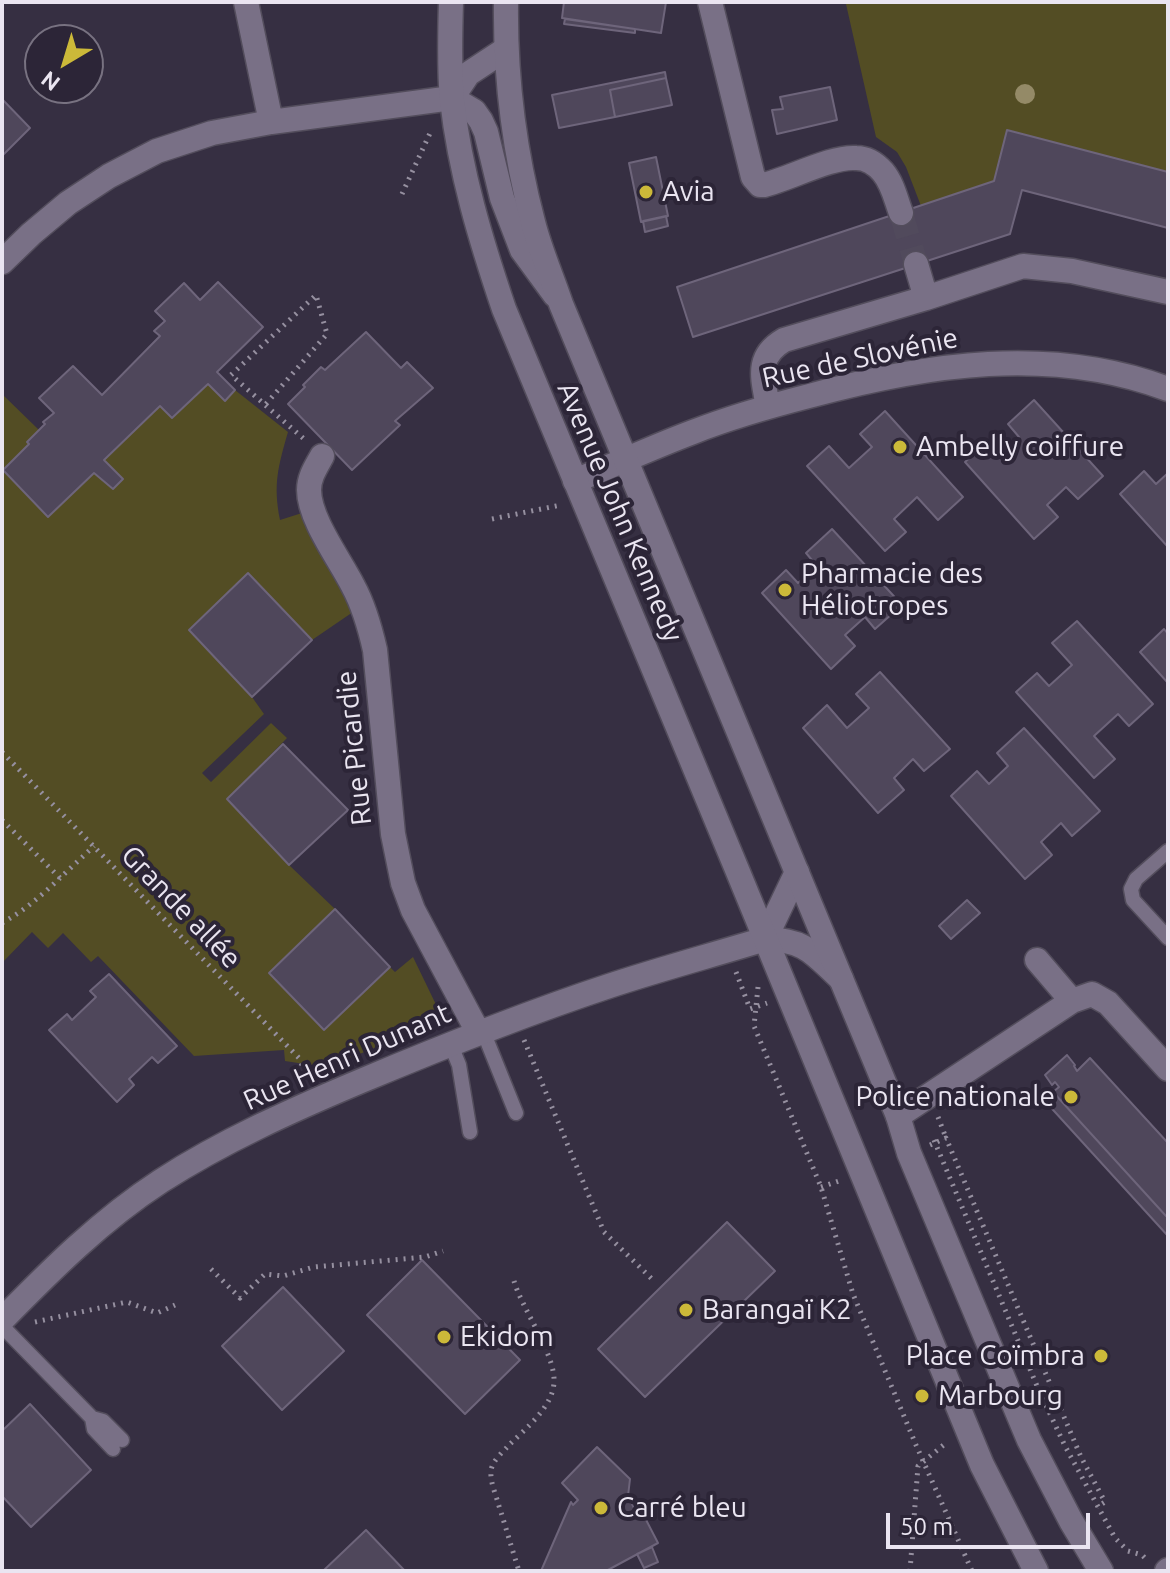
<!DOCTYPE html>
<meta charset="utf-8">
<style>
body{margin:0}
#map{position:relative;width:1170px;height:1573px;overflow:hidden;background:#362f42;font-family:Ubuntu,sans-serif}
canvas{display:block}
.frame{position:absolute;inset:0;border:4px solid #eae5f1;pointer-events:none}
.north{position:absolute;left:24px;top:24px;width:80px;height:80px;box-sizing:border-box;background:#2c2537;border:2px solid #787281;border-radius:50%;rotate:218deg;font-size:22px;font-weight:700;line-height:32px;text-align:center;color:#eae5f1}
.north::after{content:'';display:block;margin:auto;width:28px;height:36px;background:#ccb939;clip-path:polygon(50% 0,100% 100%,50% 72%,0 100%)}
.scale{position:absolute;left:886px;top:1513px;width:204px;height:36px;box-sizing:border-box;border:4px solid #eae5f1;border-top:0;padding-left:10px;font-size:24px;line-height:28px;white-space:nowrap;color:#eae5f1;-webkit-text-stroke:6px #2c2537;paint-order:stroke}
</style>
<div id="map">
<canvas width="1170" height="1573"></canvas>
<div class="frame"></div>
<div class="north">N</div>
<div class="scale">50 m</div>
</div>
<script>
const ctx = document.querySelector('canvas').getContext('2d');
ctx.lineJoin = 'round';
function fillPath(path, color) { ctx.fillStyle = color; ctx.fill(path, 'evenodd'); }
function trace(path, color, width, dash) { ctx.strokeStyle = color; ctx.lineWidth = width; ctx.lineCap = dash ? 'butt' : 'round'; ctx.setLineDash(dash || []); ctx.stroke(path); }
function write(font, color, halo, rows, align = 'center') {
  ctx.font = font + ' Ubuntu,sans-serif'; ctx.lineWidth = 8; ctx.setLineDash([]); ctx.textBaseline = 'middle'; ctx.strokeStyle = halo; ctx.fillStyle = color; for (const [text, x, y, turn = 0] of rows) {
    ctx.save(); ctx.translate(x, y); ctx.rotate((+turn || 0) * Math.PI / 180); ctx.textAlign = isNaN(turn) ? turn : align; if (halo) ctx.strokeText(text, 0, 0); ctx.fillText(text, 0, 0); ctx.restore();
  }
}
const green = new Path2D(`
 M831,2H1168V173L1008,131L994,181L921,206L906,167L897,152L876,137L846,4Z
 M208,384L225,401L235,390L288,432C278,467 273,484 280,520L302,513L331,566L353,612L312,640L248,574L189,629L252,697L264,714L202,773L211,782L271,723L287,738L227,799L289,865L335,909L270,973L324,1030L390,967L395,972L413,957L442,1017L438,1022L335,1064L324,1067L285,1061L284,1050L194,1056L98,956L91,962L63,933L48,948L32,932L2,963V394L39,430L29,444L3,470L48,517L94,473L113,489L104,460L160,406L173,418Z`);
const building = new Path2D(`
 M564,2H666L661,33L562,18Z
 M565,19L635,29V33L564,24Z
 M665,72L666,78L610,90L615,117L559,128L552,95Z
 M666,78L672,105L615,117L610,90Z
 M830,87L837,120L777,134L772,110L783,109L780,97Z
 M2,99L30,128L2,156Z
 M1007,130L1168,172V228L1022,190L1010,234L693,337L677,287L994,181Z
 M656,157L668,216L641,222L629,163Z
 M666,216L668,226L645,232L643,221Z
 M218,282L263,327L217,372L235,390L225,401L208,384L172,418L160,406L104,460L123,479L113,489L94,473L48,517L3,470L29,444L27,442L45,424L43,422L54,413L39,398L73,366L102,395L160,336L154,331L165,321L155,311L184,283L200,300Z
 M366,332L401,368L407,362L433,388L395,421L400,425L352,470L288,404L305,387L303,385L321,367L325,370Z
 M1034,400L1103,476L1078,499L1066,487L1047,505L1058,517L1034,539L965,462L989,441L1000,455L1019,437L1008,424Z
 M885,411L963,497L938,520L917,497L894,519L906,532L885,551L807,466L829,446L849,468L872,447L860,434Z
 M1144,471L1156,484L1168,473V547L1120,494Z
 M832,529L902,605L875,629L865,617L845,635L855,646L831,669L762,593L786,570L798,583L817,566L806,553Z
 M248,573L312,640L252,697L189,630Z
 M1077,621L1153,704L1129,726L1118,714L1094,736L1115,759L1094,778L1016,692L1037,673L1049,686L1072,665L1052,643Z
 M1164,629L1168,634V683L1140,652Z
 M880,672L950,749L924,771L913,759L894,778L904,790L878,813L803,728L827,705L847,728L869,708L856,694Z
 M1024,728L1100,811L1072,836L1061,823L1041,842L1052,855L1025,879L951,796L977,771L989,784L1008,766L997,753Z
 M283,744L348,810L289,865L227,799Z
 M967,900L980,913L951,939L939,926Z
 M335,909L390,967L324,1030L269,973Z
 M109,974L177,1046L158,1063L152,1057L129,1079L134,1085L117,1102L49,1030L67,1014L72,1020L96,997L90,991Z
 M1067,1055L1075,1065L1074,1066L1077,1071L1090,1058L1168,1143V1214L1166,1216L1053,1092L1059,1087L1055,1082L1052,1085L1045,1075Z
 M1053,1092L1166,1216L1168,1214V1236L1044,1100Z
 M727,1222L775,1271L645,1397L598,1349Z
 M422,1260L520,1360L465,1414L367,1315Z
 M283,1287L344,1351L282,1410L222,1346Z
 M30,1404L91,1470L31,1527L2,1496V1431Z
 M597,1447L630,1479L628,1496L637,1514L642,1512L658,1543L606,1571H541L571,1502L573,1505L578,1500L562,1483Z
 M366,1530L405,1571H323Z
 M652,1547L658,1562L644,1568L637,1554Z`);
const streetTunnel = new Path2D(`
 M901,213L916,264`);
const path = new Path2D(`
 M402,194L431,131
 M266,404L327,334L316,295L231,375L304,439
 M492,519L561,505
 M2,752L299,1058L307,1077
 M2,820L60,878L94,846
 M2,923C24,911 42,895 60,878
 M736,972L750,1009L767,1003
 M758,987L754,1026L821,1187L853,1294L916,1445L972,1571
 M524,1040L604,1232L652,1279
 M938,1117L946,1138
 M934,1140L1037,1386L1065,1446L1115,1538L1128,1551L1142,1555L1147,1560
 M930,1145L946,1138L1081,1457L1105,1502L1097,1507
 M821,1187L839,1181
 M211,1269L240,1298L265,1274L283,1276L314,1267L425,1257L443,1251
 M514,1281C522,1309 556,1355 554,1383C552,1408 525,1429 508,1446C502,1453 492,1461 491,1471C490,1482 496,1495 499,1506C506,1528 512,1549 519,1571
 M35,1322L127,1302L157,1313L175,1305
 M910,1571L918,1466L946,1443`);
const lane = new Path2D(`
 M1168,851L1136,879L1131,889L1133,900L1168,938
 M483,1031L516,1113
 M450,1043L459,1065L470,1132
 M2,1326L92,1418L103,1421L122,1440
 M92,1418L94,1429L113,1449`);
const street = new Path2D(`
 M246,2L271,122
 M710,2L753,177L760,185H764C789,179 832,156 856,158C867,158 876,164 883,172C893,184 896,200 901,213
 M452,98L474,111L481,121L486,132L502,198L522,250L555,295
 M2,262L31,234L68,203L109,176L157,151L212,133L271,122L452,98L468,74L506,49
 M926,298L1023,266L1072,271L1168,292
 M768,407C763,378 755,357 784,340L926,298L916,264
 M322,456C316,467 309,477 309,490C309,519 340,560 353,586C364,606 370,628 375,650L393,834L403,883L413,910L478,1032
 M575,481C614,465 653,447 693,432C731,417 770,406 809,396C926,364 1051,345 1168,389
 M765,939L797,872
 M1037,960L1072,1001
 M898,1116L1072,1001L1092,994L1108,1003L1168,1069
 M2,1320C51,1270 101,1220 161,1181C223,1141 292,1110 361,1081C442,1047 524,1014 609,986C660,969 713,955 765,939C806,940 813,953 841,979
 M1167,1571L1168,1570`);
const secondary = new Path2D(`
 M451,2C450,34 449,68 452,100C460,172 481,241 504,309L738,872L982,1465L1036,1571
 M506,2C505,77 514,150 533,222C540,250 552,277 561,304L898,1116L909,1153L1029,1440L1071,1521L1101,1571`);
const trees = [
 [1025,94]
];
const markers = [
 [646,192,8,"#ccb939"],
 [900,447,8,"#ccb939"],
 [785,590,8,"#ccb939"],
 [1071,1097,8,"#ccb939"],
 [686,1310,8,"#ccb939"],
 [444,1337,8,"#ccb939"],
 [1101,1356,8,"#ccb939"],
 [922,1396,8,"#ccb939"],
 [601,1508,8,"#ccb939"]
];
const poiNames = [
 ["Avia",662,192],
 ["Ambelly coiffure",916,447],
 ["Pharmacie des",801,574],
 ["Héliotropes",801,606],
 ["Police nationale",1055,1097,"right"],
 ["Barangaï K2",702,1310],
 ["Ekidom",460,1337],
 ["Place Coïmbra",1085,1356,"right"],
 ["Marbourg",938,1396],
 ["Carré bleu",617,1508]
];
const streetNames = [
 ["Rue de Slovénie",860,358,-12],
 ["Avenue John Kennedy",620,512,67],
 ["Rue Picardie",354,748,-96],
 ["Grande allée",181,907,46],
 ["Rue Henri Dunant",347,1057,-24]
];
fillPath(green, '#534d24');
fillPath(building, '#4f475b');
trace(building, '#6e657b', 2);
trace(streetTunnel, '#514a5c', 24, [24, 12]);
trace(lane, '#534d5c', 17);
trace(street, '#534d5c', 27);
trace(secondary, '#534d5c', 27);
trace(path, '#9690a0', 5, [2, 6]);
trace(lane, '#797086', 14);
trace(street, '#797086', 24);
trace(secondary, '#797086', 24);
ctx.fillStyle = '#948a67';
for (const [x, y] of trees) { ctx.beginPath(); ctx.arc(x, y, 10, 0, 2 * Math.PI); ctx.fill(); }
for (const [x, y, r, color] of markers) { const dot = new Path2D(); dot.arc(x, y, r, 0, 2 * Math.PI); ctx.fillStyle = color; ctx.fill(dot); trace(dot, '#2c2537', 3); }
write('28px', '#eae5f1', '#2c2537', poiNames, 'left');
write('28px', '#eae5f1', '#2c2537', streetNames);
</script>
